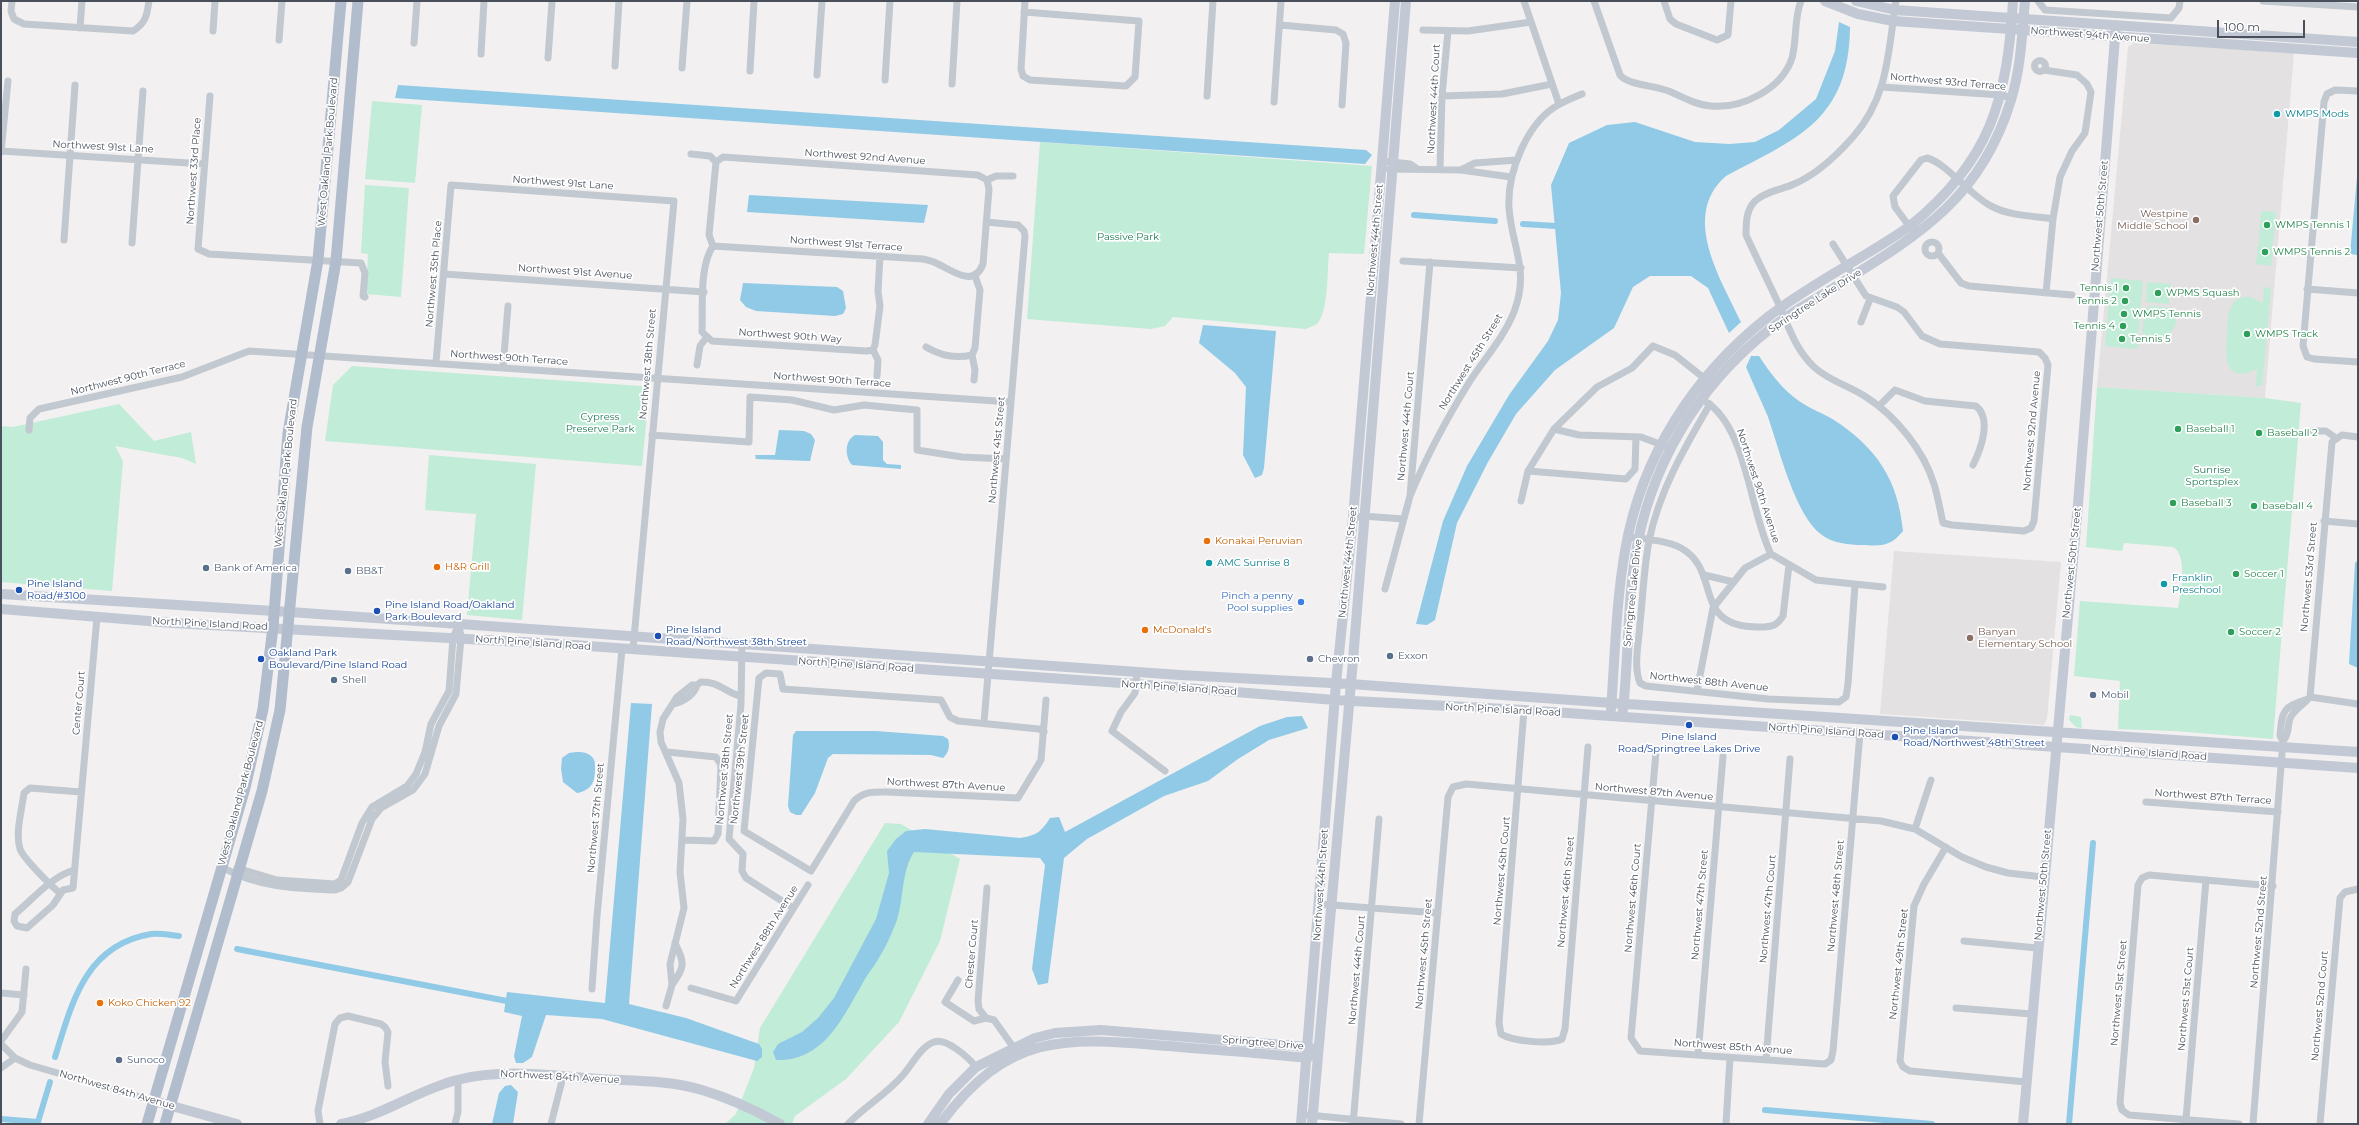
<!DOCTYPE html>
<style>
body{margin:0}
#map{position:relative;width:2359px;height:1125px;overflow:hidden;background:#f2f0f0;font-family:Montserrat,sans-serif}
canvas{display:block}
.frame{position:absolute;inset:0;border:2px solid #49505c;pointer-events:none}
.scale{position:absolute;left:2217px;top:20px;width:88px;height:18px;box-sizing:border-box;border:2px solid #49505c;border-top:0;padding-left:5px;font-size:12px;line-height:14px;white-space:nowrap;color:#49505c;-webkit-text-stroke:3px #fff;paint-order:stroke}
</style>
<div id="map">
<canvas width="2359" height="1125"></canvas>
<div class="frame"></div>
<div class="scale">100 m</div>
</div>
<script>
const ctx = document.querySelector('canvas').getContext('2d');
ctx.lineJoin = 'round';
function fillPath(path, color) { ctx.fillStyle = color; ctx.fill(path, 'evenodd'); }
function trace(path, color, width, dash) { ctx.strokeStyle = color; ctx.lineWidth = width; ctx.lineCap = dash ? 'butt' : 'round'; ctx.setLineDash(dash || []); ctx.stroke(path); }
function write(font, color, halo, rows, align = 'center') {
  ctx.font = font + ' Montserrat,sans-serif'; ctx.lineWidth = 3.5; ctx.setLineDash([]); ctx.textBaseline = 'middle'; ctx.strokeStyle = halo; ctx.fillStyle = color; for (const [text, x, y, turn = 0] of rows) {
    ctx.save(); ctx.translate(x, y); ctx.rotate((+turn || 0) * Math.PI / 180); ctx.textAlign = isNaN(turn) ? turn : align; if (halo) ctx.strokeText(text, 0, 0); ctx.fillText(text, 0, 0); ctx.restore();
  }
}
const education = new Path2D(`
 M2134,43L2294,53L2265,398L2097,387L2128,47Z
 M1894,551L2061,562L2047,719L2044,725L1880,714Z`);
const green = new Path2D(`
 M372,101L422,105L415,183L365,179Z
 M1040,142L1372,166L1364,254L1329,253C1327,270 1329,311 1317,324C1315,326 1309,327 1306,329L1173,317L1165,326L1151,329L1027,319Z
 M365,185L409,188L401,297L366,294L368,254L361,253Z
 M2261,211L2276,212L2271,266L2256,264L2259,238H2265L2259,237Z
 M2111,278L2143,281L2137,349L2105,346Z
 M2147,282L2171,284L2169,304L2146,302Z
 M2264,287L2271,288L2262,386H2256L2257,369C2225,384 2225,359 2227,334C2228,326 2227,317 2230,310C2231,305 2235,300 2240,298C2249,294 2254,300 2263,302Z
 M2150,306L2174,308L2176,324L2169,336L2159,339L2142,334L2144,310Z
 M352,366L641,386L649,393L642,466L325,441L333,385Z
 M2097,387L2265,398L2301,403L2273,739L2174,731L2118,729L2120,681L2074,676L2080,601L2178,608C2181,594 2188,555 2173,547L2124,543L2122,551L2086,547Z
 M119,404L154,441L191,432L196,464L182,458L115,446L123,461L112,591L1,582V426L13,427Z
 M429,455L536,464L522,620L467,615L476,514L425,510Z
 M2070,715L2081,717L2082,728L2076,727L2069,720Z
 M885,823L901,824L960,859L940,941L899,1022L846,1079L795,1116L792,1124H725L736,1114L754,1068L760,1028Z`);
const water = new Path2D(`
 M1839,22L1850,27C1849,120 1798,138 1726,176C1680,216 1721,279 1741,322L1729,333L1708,288L1691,276H1650L1633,287L1614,328L1555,370L1516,414L1488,462L1457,523L1435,620L1427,625L1416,624L1443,521L1467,466L1509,395L1548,341L1558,320L1561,293L1551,185L1569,143L1607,125L1635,122L1695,142L1729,144L1755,142L1779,130L1816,99L1835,51Z
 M398,85L1366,150L1372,155L1365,164L395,98Z
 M2358,166V255L2350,254Z
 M749,195L928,205L924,223L747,212Z
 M743,283L837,287L843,291L846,308L843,314L835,316L756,311L746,307L740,300Z
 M1203,325L1276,331L1264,468L1262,475L1255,478L1243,455L1246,387L1235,373L1199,343Z
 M1751,356H1759C1770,373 1783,390 1799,401C1810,409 1823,413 1834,420C1877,448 1898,480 1903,531C1890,547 1881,546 1862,545C1850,545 1832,543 1822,535C1795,516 1779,448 1768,417C1761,400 1753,384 1746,367Z
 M779,430L804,431L811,434L815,440L810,461L756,459L755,455H775Z
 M855,435L878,436L883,442V460L887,464L901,465V469L852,465C845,457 844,441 855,435Z
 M2358,560V668L2349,664L2355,563Z
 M631,703L652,704L629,1004L686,1018L759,1044L762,1049V1057L757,1061L602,1019L546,1015L532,1057L523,1063H516L514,1056L522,1016L504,1012L507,992L605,1003Z
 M1302,716L1308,728L1269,740L1238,759L1208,781L1164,796L1087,839L1064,858L1048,983L1038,985L1032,969L1045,865L1040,858L914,852C901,872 904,898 897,920C892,933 885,949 877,961C874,967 868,973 865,979C844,1015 825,1062 776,1060L773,1052L778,1044L802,1032L818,1018L834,998L876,919L889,873L887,851L896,839L906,831L925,829L1020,838C1036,836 1042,831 1050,818L1059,817L1065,832L1260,726L1287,717Z
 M796,731H876L943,736L948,739C950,747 949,752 943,758L931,755L833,754L828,758L815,793L801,815H796L790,812L788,806L793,735Z
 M576,752C581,752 587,752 591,756C595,759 595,763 595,768C595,782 592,790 577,793L563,782L561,769L562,758L569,753Z
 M511,1085L518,1092L513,1124H492L499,1093L505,1086Z`);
const canal = new Path2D(`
 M1414,215L1495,221
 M1523,224L1556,226
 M237,949L512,1002
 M55,1057C72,1003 85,945 151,934C159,933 170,935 179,936
 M1765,1110L1932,1124
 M1,1119L38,1122L50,1082
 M2069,1124L2093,843`);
const street = new Path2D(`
 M12,1L11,11L14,19L24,24L133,31C146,23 147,15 149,1
 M1524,1L1559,104
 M1594,1L1620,75C1629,86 1657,85 1671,92C1684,98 1697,105 1711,106C1742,109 1782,89 1792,58C1797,39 1794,18 1801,1
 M1664,1L1670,19L1676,24L1717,40L1728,35L1731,1
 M2038,1L2045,10L2171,18L2179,8L2180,1
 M2263,1L2358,7
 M1024,12L1139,21L1135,77L1126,86L1030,80L1023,76L1021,69L1025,1
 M1280,25L1336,30L1343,34L1346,43L1342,105
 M80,28L82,1
 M1423,30L1468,31L1531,22
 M213,31L215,1
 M279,40L282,1
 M414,43L417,1
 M481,54L484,1
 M548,58L552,1
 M2034.5 66a5.5 5.5 0 1 1 11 0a5.5 5.5 0 1 1-11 0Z
 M615,66L619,1
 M682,68L687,1
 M2044,70L2077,75L2087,84L2091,92L2085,133L2072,151L2060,177L2053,219L2046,293
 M750,71L754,1
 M817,75L822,1
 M885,80L890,1
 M952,84L957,1
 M1882,87L2001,95L2012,98
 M2358,91L2335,90L2327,94L2324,102L2303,346L2307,357L2314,359L2358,362
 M210,96L198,249L209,254L361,263L365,273L363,296L365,297
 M1207,96L1213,1
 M1442,96L1502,94L1552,84
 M1274,102L1281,1
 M1,151L204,164
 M1,152L8,81
 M691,154L710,156L716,162
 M1382,161L1410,164L1416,168
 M716,162L709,235L713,246C699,266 703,308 702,332L712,341L866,351L873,350
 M716,162L723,157L978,175L987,180L996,176H1013
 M1389,169L1461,170L1511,177
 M1440,169L1442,96L1448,31
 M1461,170L1475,163L1517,160
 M1912,230L1895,207L1893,196L1921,160L1927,158C1947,163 1971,197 1993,207C2011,216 2033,216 2053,219
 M64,240L75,85
 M1925 249a7 7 0 1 1 14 0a7 7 0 1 1-14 0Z
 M132,243L143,91
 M1833,244L1866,296L1897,307L1904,312L1922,336L1940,344L2039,352L2045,358L2048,365L2034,521L2031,528L2024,531L1952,525L1943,523C1940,510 1938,497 1934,484C1924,451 1896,416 1866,397C1850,386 1829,381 1814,367C1796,350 1789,328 1780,307C1769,283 1757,259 1746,235C1746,223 1746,210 1755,201C1766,191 1781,190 1794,184C1816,175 1837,155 1853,137C1889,97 1888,50 1896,1
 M713,246L923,259C928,260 933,261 938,264C953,271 974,288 983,264L989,189L987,180
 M1938,253L1961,283L1969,286L2072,295
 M1403,261L1521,268
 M444,274L704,292
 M2307,289L2358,293
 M1861,322L1870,299
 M926,347C941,356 955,359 972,355L975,348L980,290L975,276
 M873,350L875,345L880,306L878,291L880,256
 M873,350L878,360L877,376
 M972,355L975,370L974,380
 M436,363L451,185L674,201L633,649
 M697,365L700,346L706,338
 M503,368L508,306
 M1706,402C1747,427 1750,513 1771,554L1816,580L1883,587
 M1710,404C1685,447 1659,491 1649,541C1644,567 1643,596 1640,623C1639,642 1633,666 1640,683L1646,686L1768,699L1839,702L1846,697L1848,684L1855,585
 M1879,406L1895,390L1925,401L1976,406C1992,419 1981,449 1973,465
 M1554,429L1579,435L1641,437L1665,446
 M29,430L30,418L39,409L182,377L249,351L1011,402
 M2313,431H2326L2336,438
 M652,435L749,442L750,397L792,400L834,410L864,405L917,410V450L962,457L1006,459
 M1528,471L1626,479L1635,469L1636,437
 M1410,496C1427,455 1447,418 1470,381C1485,358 1504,337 1514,312C1530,270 1512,248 1509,208C1507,173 1527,121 1560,104C1567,100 1575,97 1582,94
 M1521,501L1528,471L1554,429L1597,387L1632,368L1653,346L1675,355L1709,382
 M1353,518L1363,516L1403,519
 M2324,521L2358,524
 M1628,537C1644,539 1666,540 1681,548C1723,571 1690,628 1760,627C1771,627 1777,626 1783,616L1789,565
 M1704,575L1734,582
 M1385,589L1410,496L1430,262
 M742,644L741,704L729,839L743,854L742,871L746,878L793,908
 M1137,672L1135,693L1121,712L1112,731L1165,771
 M1697,691L1713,608L1745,568L1771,554
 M2310,697L2332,442L2342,435L2358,437
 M2310,697L2358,704
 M674,704C684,701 694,695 697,685
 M1524,710L1499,1023L1501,1034C1512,1041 1549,1045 1562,1039L1565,1029L1588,747
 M984,722L1025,236L1024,231L1018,225L986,222
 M1044,732L1039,729L958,721L950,717L941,700L783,689L780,674L766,673L759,678L744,831L811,871L854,801C864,791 873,792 887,792L1018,798L1041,760L1046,700
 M2283,741L2280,736C2282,710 2283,707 2308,699
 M667,752L716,757L721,765L718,834L714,841L683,840
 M1656,752L1631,1038L1640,1051L1825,1064L1831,1060L1833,1051L1860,733
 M2146,802L2278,812
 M1915,829L1931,780
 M1946,847L1924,884L1914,906L1900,1061L1903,1067L1910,1071L2026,1082
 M222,867C256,887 296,889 335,890L341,888L348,882L372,819L381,808L413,790L425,774L439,726L456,694L461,638L459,624
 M237,868L277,880L335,884L341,880L362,823L372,807L407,786L416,774L425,752L431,724L449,691L453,638L459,624
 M74,870C51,877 34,898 15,914L14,921L17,926L27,928L53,905L63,890L73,888L97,617
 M60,893C51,886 24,859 20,849C15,833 22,809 24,793L30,788L81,792
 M1319,904L1438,913
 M1964,941L2037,948
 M958,980L945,1002L974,1021L986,1018L994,1020L1016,1051
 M672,985C685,966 685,964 675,943
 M691,988L736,1001L808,885
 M592,989L597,916L622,649
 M1,993L24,995
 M666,1006L672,985L670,964L684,908L680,872L683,819L679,783L661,742L660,732L663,719L677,697L692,685H697L701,682C718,681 725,692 740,696
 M1956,1008L2032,1014
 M986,1018L979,1009L978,1001L987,888
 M1,1041L22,1012L26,969
 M1,1044L15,1058
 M1698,1055L1723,756
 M1766,1059L1790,759
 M1,1068L15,1058L30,1065L154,1101
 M1308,1115L1401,1124
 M2186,1119L2206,880
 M320,1124L318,1111L335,1024L340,1018L348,1016L381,1024L385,1027L388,1032L385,1062L388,1086
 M455,1124L458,1112V1080
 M551,1124L563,1077
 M848,1124C865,1106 887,1094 903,1075C912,1065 921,1046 934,1042C946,1037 969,1058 976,1067
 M1353,1124L1379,819
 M1419,1124L1448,797L1453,787L1466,784L1881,821L1915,829L1962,857L1986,867L2008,873L2043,877
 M1726,1124L1730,1058
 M2239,1124L2129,1115L2122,1110L2120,1103L2138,885L2142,878L2149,875L2273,886
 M2253,1124L2283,741C2291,733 2286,723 2292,715C2297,708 2305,703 2310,697
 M2320,1124L2340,898L2345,892L2358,889`);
const secondary = new Path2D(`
 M1825,1L1858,14L1893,21L2358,53
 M1856,1L1895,10L2358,42
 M1,594L290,612L1180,675L1350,684L1612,703L2358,752
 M1,609L173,623L559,644L1136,684L1335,700L1524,710L2358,768
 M1611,709C1615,657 1616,602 1625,551C1641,457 1694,375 1768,317C1812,283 1864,258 1910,226C1990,161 2007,101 2013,1
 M1623,710C1629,654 1627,596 1638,541C1647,497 1665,454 1689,417C1714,379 1746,346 1782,320C1797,309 1814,300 1830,290C1915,237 1980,202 2011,100C2021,68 2022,34 2025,1
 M154,1101L237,1124
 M341,1124C383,1116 417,1090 457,1080C504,1068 552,1076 599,1079C633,1081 669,1080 702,1090C729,1098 755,1110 780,1124
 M928,1124L949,1094L976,1067L1035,1038L1055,1033L1101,1030L1308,1047L1313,1049
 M940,1124C1009,1032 1063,1037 1168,1046C1214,1050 1261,1053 1307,1058L1313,1055
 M1301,1124L1336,683L1353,518L1395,1
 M1312,1124L1353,660L1406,1
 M2023,1124L2078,504L2116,25`);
const primary = new Path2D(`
 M147,1124L245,788L263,709L273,627L288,433L318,260L341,1
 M165,1124L262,791L280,710L307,427L336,261L358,1`);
const markers = [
 [2277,114,4,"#0f9aa8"],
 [2196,220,4,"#8d6e63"],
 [2267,225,4,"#2e9e5b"],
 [2265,252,4,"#2e9e5b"],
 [2126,288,4,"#2e9e5b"],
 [2158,293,4,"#2e9e5b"],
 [2125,301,4,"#2e9e5b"],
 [2124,314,4,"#2e9e5b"],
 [2123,326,4,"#2e9e5b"],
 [2247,334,4,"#2e9e5b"],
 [2122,339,4,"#2e9e5b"],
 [2178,429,4,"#2e9e5b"],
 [2259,433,4,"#2e9e5b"],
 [2173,503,4,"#2e9e5b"],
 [2254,506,4,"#2e9e5b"],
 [1207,541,4,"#e8710a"],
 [1209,563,4,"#0f9aa8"],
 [437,567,4,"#e8710a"],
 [206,568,4,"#5c6f8a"],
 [348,571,4,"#5c6f8a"],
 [2236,574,4,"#2e9e5b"],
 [2164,584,4,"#0f9aa8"],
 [19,590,4,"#1a4fb4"],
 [1301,602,4,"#3f7fe0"],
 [377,611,4,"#1a4fb4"],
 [1145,630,4,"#e8710a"],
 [2231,632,4,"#2e9e5b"],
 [658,636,4,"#1a4fb4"],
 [1970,638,4,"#8d6e63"],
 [1390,656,4,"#5c6f8a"],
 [261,659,4,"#1a4fb4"],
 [1310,659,4,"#5c6f8a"],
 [334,680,4,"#5c6f8a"],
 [2093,695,4,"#5c6f8a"],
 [1689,725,4,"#1a4fb4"],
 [1895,737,4,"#1a4fb4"],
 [100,1003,4,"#e8710a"],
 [119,1060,4,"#5c6f8a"]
];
const streetNames = [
 ["Northwest 94th Avenue",2090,35,4],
 ["Northwest 93rd Terrace",1948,82,5],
 ["Northwest 44th Court",1434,99,-87],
 ["Northwest 91st Lane",103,147,3],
 ["West Oakland Park Boulevard",328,152,-85],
 ["Northwest 92nd Avenue",865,157,4],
 ["Northwest 33rd Place",194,171,-86],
 ["Northwest 91st Lane",563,183,4],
 ["Northwest 50th Street",2100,216,-85],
 ["Northwest 44th Street",1375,240,-85],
 ["Northwest 91st Terrace",846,244,4],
 ["Northwest 91st Avenue",575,272,4],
 ["Northwest 35th Place",434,274,-85],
 ["Springtree Lake Drive",1815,301,-33],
 ["Northwest 90th Way",790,336,4],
 ["Northwest 90th Terrace",509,358,4],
 ["Northwest 45th Street",1471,362,-58],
 ["Northwest 38th Street",648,364,-85],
 ["Northwest 90th Terrace",128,378,-14],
 ["Northwest 90th Terrace",832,380,4],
 ["Northwest 44th Court",1406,426,-85],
 ["Northwest 92nd Avenue",2032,431,-85],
 ["Northwest 41st Street",997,450,-85],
 ["West Oakland Park Boulevard",286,473,-84],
 ["Northwest 90th Avenue",1758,486,72],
 ["Northwest 44th Street",1348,562,-84],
 ["Northwest 50th Street",2072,563,-84],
 ["Northwest 53rd Street",2309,577,-85],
 ["Springtree Lake Drive",1633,593,-84],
 ["North Pine Island Road",210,624,3],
 ["North Pine Island Road",533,643,4],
 ["North Pine Island Road",856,665,4],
 ["Northwest 88th Avenue",1709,682,6],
 ["North Pine Island Road",1179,688,4],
 ["Center Court",79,703,-85],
 ["North Pine Island Road",1503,710,3],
 ["North Pine Island Road",1826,731,4],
 ["North Pine Island Road",2149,753,4],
 ["Northwest 38th Street",725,769,-85],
 ["Northwest 39th Street",740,769,-84],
 ["Northwest 87th Avenue",946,785,3],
 ["Northwest 87th Avenue",1654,792,5],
 ["West Oakland Park Boulevard",241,793,-75],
 ["Northwest 87th Terrace",2213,797,4],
 ["Northwest 37th Street",596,818,-85],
 ["Northwest 45th Court",1502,871,-85],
 ["Northwest 44th Street",1321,885,-86],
 ["Northwest 50th Street",2043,885,-85],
 ["Northwest 46th Street",1566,892,-85],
 ["Northwest 48th Street",1836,896,-85],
 ["Northwest 46th Court",1633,898,-85],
 ["Northwest 47th Street",1700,905,-85],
 ["Northwest 47th Court",1768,909,-85],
 ["Northwest 52nd Street",2259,932,-85],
 ["Northwest 88th Avenue",764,937,-58],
 ["Chester Court",972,954,-85],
 ["Northwest 45th Street",1424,954,-85],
 ["Northwest 49th Street",1899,964,-84],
 ["Northwest 44th Court",1357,970,-85],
 ["Northwest 51st Street",2119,993,-85],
 ["Northwest 51st Court",2186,999,-85],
 ["Northwest 52nd Court",2320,1006,-85],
 ["Springtree Drive",1263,1043,5],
 ["Northwest 85th Avenue",1733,1047,4],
 ["Northwest 84th Avenue",560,1077,3],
 ["Northwest 84th Avenue",117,1090,16]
];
const cultureNames = [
 ["WMPS Mods",2285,114],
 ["AMC Sunrise 8",1217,563],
 ["Franklin",2172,578],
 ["Preschool",2172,590]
];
const educationNames = [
 ["Westpine",2188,214],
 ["Middle School",2188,226],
 ["Banyan",1978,632,"left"],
 ["Elementary School",1978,644,"left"]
];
const leisureNames = [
 ["WMPS Tennis 1",2275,225],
 ["WMPS Tennis 2",2273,252],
 ["Tennis 1",2118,288,"right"],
 ["WPMS Squash",2166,293],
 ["Tennis 2",2117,301,"right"],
 ["WMPS Tennis",2132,314],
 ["Tennis 4",2115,326,"right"],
 ["WMPS Track",2255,334],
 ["Tennis 5",2130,339],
 ["Baseball 1",2186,429],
 ["Baseball 2",2267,433],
 ["Baseball 3",2181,503],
 ["baseball 4",2262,506],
 ["Soccer 1",2244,574],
 ["Soccer 2",2239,632]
];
const parkNames = [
 ["Passive Park",1128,237],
 ["Cypress",600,417],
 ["Preserve Park",600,429],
 ["Sunrise",2212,470],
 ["Sportsplex",2212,482]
];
const foodNames = [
 ["Konakai Peruvian",1215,541],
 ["H&R Grill",445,567],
 ["McDonald's",1153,630],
 ["Koko Chicken 92",108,1003]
];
const serviceNames = [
 ["Bank of America",214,568],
 ["BB&T",356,571],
 ["Exxon",1398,656],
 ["Chevron",1318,659],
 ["Shell",342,680],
 ["Mobil",2101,695],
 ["Sunoco",127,1060]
];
const transitNames = [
 ["Pine Island",27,584],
 ["Road/#3100",27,596],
 ["Pine Island Road/Oakland",385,605],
 ["Park Boulevard",385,617],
 ["Pine Island",666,630],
 ["Road/Northwest 38th Street",666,642],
 ["Oakland Park",269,653],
 ["Boulevard/Pine Island Road",269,665],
 ["Pine Island",1903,731],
 ["Road/Northwest 48th Street",1903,743],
 ["Pine Island",1689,737,"center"],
 ["Road/Springtree Lakes Drive",1689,749,"center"]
];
const shopNames = [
 ["Pinch a penny",1293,596],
 ["Pool supplies",1293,608]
];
fillPath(education, '#e3e1e1');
fillPath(green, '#c1ecd7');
fillPath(water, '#91cae6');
trace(canal, '#91cae6', 6);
trace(street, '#c1c8d0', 7);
trace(secondary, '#c2c9d5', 10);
trace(primary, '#b1bccc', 11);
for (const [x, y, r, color] of markers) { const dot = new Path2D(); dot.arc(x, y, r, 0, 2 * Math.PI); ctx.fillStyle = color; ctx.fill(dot); trace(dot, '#fff', 1.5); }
write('10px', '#49505c', '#fff', streetNames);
write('10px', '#0d838f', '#fff', cultureNames, 'left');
write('10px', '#785e54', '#fff', educationNames, 'right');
write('10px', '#27864d', '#fff', leisureNames, 'left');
write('10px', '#1e7956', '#fff', parkNames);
write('10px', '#c56008', '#fff', foodNames, 'left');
write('10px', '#4e5e75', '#fff', serviceNames, 'left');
write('10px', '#164399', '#fff', transitNames, 'left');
write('10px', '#366cbe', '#fff', shopNames, 'right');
</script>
